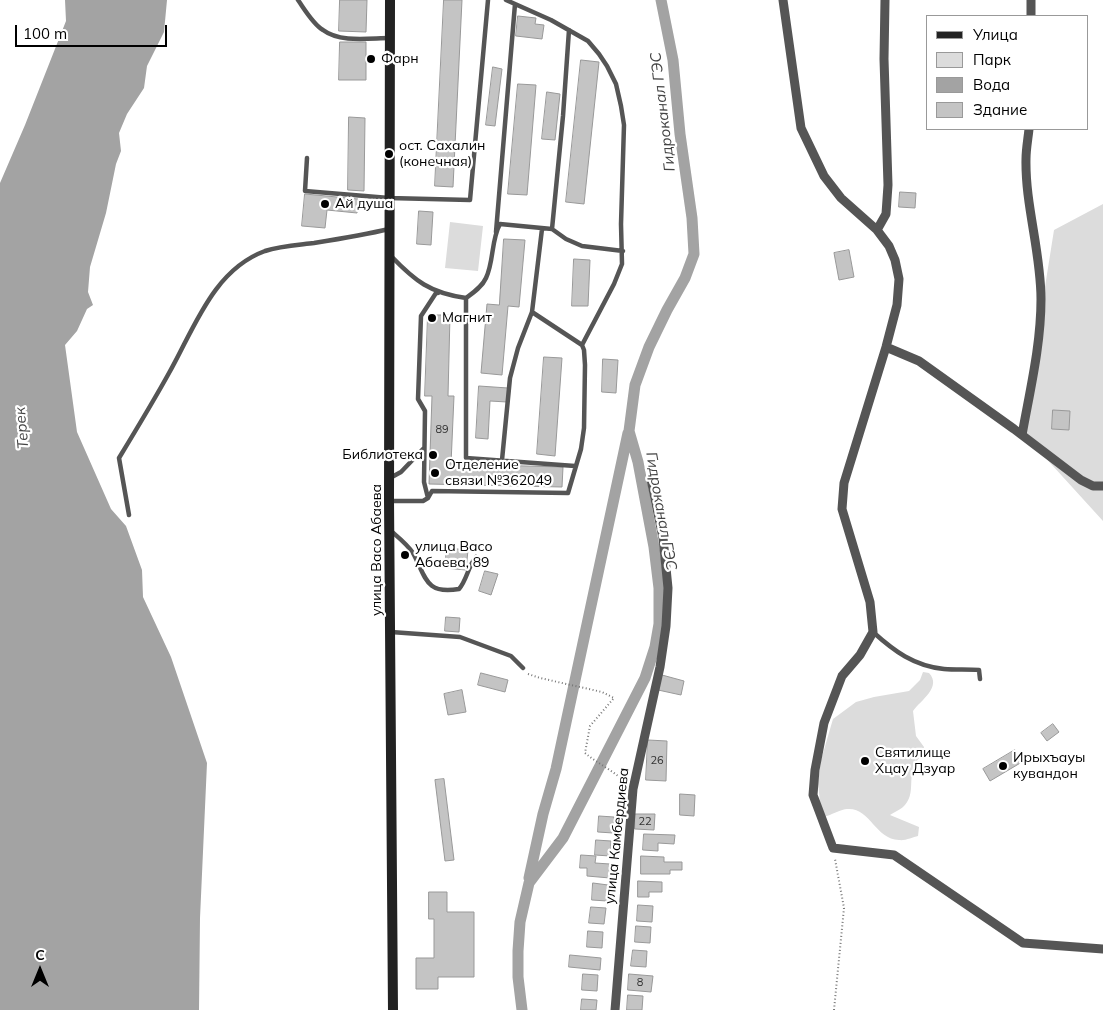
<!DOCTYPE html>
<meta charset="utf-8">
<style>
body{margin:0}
#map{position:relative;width:1103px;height:1010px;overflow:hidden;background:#fff;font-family:Mulish,sans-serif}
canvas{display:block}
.legend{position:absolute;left:926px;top:15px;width:162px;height:115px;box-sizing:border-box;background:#fff;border:1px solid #999;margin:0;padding:6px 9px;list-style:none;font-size:15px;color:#000}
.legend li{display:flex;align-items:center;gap:10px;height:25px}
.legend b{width:25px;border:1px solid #999}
.north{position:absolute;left:15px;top:945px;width:50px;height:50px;-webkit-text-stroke:4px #fff;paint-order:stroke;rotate:0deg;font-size:14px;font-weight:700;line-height:20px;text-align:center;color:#000}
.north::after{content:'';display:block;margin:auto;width:18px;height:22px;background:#000;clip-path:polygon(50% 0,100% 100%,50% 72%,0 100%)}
.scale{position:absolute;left:15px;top:25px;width:152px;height:22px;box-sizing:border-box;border:2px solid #000;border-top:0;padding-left:6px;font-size:15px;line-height:18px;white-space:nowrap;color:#000;-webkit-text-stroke:4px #fff;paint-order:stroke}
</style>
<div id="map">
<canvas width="1103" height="1010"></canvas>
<ul class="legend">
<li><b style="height:6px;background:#222"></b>Улица</li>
<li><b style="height:14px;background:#dcdcdc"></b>Парк</li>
<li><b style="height:14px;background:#a3a3a3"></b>Вода</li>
<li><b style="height:14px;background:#c4c4c4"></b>Здание</li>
</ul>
<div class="north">С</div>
<div class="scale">100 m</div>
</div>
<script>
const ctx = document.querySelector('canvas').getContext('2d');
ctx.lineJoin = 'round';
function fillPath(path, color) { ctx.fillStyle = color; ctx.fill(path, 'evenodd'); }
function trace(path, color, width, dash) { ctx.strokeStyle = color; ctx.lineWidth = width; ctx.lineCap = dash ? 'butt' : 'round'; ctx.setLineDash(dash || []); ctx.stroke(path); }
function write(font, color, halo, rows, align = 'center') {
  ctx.font = font + ' Mulish,sans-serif'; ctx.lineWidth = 4.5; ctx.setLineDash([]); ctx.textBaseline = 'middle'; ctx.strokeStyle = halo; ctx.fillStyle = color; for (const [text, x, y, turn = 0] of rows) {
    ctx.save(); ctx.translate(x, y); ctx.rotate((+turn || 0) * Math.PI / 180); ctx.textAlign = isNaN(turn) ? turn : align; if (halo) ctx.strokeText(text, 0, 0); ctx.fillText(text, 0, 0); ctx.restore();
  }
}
const green = new Path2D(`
 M1103,204V521L1022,432L1054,230Z
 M450,222L483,226L478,271L445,268Z
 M923,672L929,673C942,687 921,700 913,711L916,736L924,747V753C919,758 915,762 913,769C909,782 915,796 903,807C900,810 894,812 890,815L919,827L918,836C913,837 905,841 899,840C875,839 870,807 847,809C842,809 831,815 824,817L820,802L818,783L821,760L833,719L856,702L874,697L909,691L920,680Z`);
const water = new Path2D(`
 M65,0H167L164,32L147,66L144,88L127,114L119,133L121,151L116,164L106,213L90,267L88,292L93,305L87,309L77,331L65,345L77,432L111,509L126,526L142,570L143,597L171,657L207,763L200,918L199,1010H0V183L25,125L66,21Z`);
const canal = new Path2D(`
 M529,878L543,814L556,769L628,433
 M522,1010L518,977V951L520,922L529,883L563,838L645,678L655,647L659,624V588L654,547L638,462L629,431L635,385L649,347L667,310L685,278L694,254L692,218L680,134L673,60L661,0`);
const building = new Path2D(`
 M340,0H367L366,32L339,31Z
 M444,0H462L453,187L435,186Z
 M518,16L536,18L535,24L544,25L542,39L516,36Z
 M340,42H366V80H339Z
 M581,60L599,62L584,204L566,202Z
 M493,67L502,69L495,126L486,125Z
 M518,84L536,85L527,195L508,194Z
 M547,92L560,94L555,140L542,139Z
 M349,117L365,118L364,191L348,190Z
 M900,192L916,193L915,208L899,207Z
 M305,194L358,199L357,213L327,210L325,228L302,226Z
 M419,211L433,212L431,245L417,244Z
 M504,239L525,240L519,307L508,306L502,375L481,373L487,304L499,305Z
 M849,250L854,277L839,280L834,253Z
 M574,259L590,260L588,306H572Z
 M428,315H450L448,396H454L451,464L563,467L562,487L429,484L432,396H425Z
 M544,357L562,358L555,456L537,454Z
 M603,359L618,360L616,393L602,392Z
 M479,386L508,388L507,402L490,401L488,439L476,438Z
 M1053,410L1070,411L1069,430L1052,429Z
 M447,548L468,550L466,570L445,568Z
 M485,571L498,574L491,595L479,591Z
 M446,617L460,618L459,632L445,631Z
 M481,673L508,680L505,692L478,685Z
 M662,675L684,681L681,695L658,690Z
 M462,690L466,712L448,715L444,694Z
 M1053,724L1059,732L1047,741L1041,733Z
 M648,740L667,741L666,781L646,780Z
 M1015,750L1022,762L990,781L983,769Z
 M444,779L454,860L445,861L435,780Z
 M680,794L695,795L694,816L680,815Z
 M635,814H655L654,830L635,829Z
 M599,816L614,817L613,833L598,832Z
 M644,834L675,835L674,844L658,843V851L643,850Z
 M596,840L611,841L610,856L595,855Z
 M581,855L596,856L595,863L610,864V878L587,876V868H580Z
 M641,856L664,857V862H682V870H670V874H641Z
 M638,881L662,882V892H649V897H638Z
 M593,883L608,885L607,901L592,900Z
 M429,892H447V912H474V977H438V989H416V958H434V919H429Z
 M638,905L653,906L652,922L637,921Z
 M591,907L606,908L604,924L589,923Z
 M636,926L651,927L650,943L635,942Z
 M588,931L603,932L602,948L587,947Z
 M633,950L647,951L646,967L631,966Z
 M570,955L601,958L600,970L569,967Z
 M583,974L598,975L597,991L582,990Z
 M629,974L653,976L651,992L628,990Z
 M628,995L643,996L642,1010H627Z
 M582,999L597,1000L596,1010H581Z`);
const path = new Path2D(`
 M528,674L540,678L602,692L614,698L590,726L585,753C597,763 612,770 624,781
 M834,1010L844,908L835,859`);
const lane = new Path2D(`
 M298,0C305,10 313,24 323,30C340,43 370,38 390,38
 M506,0L551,20L588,41L599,54L607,66L616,84L621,106L624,125L621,224L622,264L614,284L582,345
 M307,158L305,191L389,198L470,200L488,0
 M552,229L563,116L569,30
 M496,232L515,4
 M391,256C415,281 430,293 466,298V458L575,466
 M466,298C473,293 482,287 486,278C494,261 491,240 500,224L552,229L566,239L582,246L623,251
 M502,460L510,378L518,348L532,312L542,229
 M390,478L401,472L424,448
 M428,498L424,482L425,411L418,399L421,316L436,293H438
 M390,501H423L428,498L432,491L568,493L581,449L584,428L585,365L584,350L582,345L532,312
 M129,515L119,458C136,430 153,402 169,373C194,329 213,270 265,251C280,246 298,245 314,243C339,239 364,235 389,229
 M391,531C399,538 407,544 413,553C426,577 425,595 459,589C467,580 468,566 476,557
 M391,632L460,637L511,656L523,668
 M873,632C894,651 914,666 944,669C956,670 968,669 979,670L980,679`);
const street = new Path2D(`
 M783,0L801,128L824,176L841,198L877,230L889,246L895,260L899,279L897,305L886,347L844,483L842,509L870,602L873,632L860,655L842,676L824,723L815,770L813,795L833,848L894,855L1023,943L1103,949
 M1031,0V16
 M877,230L886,214L888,185L884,59L885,0
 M886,347L919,361L1014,429L1081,480L1093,486H1103
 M1022,435C1030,390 1041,345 1041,299C1041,252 1025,205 1026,159C1026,149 1028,139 1029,129
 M615,1010L633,789L660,667L666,626L668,588L663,538L651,479`);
const secondary = new Path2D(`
 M390,0L389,500L393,1010`);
const markers = [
 [371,59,5,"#000"],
 [389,154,5,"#000"],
 [325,204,5,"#000"],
 [432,318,5,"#000"],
 [433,455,5,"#000"],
 [435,473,5,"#000"],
 [405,555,5,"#000"],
 [865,761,5,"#000"],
 [1003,766,5,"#000"]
];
const numberNames = [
 ["89",442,430],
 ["26",657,761],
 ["22",645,822],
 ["8",640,983]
];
const poiNames = [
 ["Фарн",381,59],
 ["ост. Сахалин",399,146],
 ["(конечная)",399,162],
 ["Ай душа",335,204],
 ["Магнит",442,318],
 ["Библиотека",423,455,"right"],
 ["Отделение",445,465],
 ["связи №362049",445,481],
 ["улица Васо",415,547],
 ["Абаева, 89",415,563],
 ["Святилище",875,753],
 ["Хцау Дзуар",875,769],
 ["Ирыхъауы",1013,758],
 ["кувандон",1013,774]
];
const streetNames = [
 ["улица Васо Абаева",377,550,-90],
 ["улица Камбердиева",617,836,-84]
];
const waterNames = [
 ["Гидроканал ГЭС",663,112,-97],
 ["Терек",22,428,-95],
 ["Гидроканал ГЭС",661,511,80]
];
fillPath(green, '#dcdcdc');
fillPath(water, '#a3a3a3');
trace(canal, '#a3a3a3', 11);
fillPath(building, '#c4c4c4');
trace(building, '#999', 1);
trace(path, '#777', 2, [1, 2.5]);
trace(lane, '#555', 4.5);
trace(street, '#555', 9);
trace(secondary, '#222', 10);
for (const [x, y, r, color] of markers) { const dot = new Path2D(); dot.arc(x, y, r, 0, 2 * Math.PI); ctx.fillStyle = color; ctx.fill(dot); trace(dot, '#fff', 2); }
write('11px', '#313131', null, numberNames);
write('14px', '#000', '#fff', poiNames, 'left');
write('14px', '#000', '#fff', streetNames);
write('italic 15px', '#444', '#fff', waterNames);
</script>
